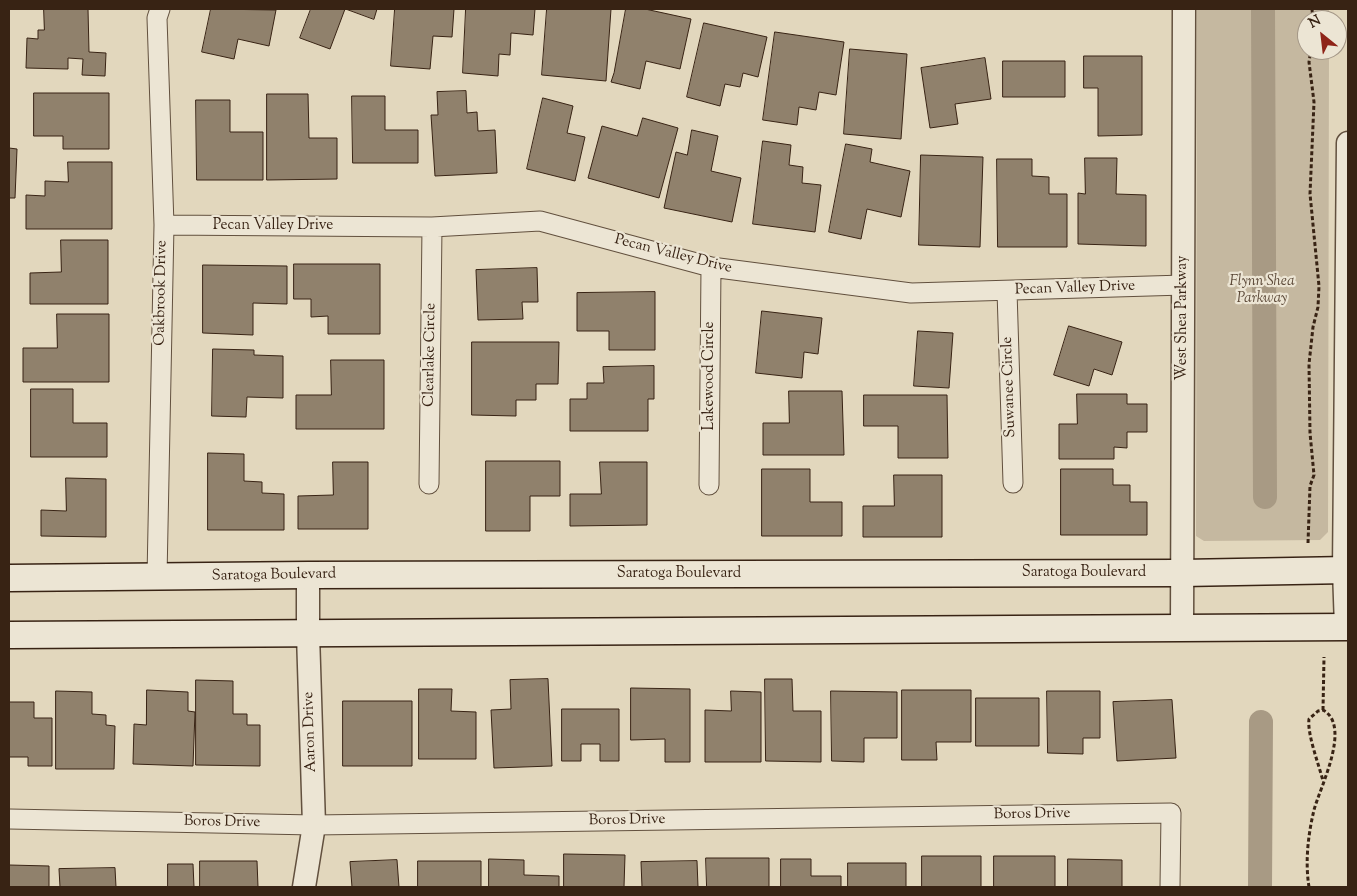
<!DOCTYPE html>
<style>
body{margin:0}
#map{position:relative;width:1357px;height:896px;overflow:hidden;background:#e2d7bd;font-family:"Sorts Mill Goudy",serif}
canvas{display:block}
.frame{position:absolute;inset:0;border:10px solid #382314;pointer-events:none}
.north{position:absolute;left:1297px;top:10px;width:50px;height:50px;box-sizing:border-box;background:#ece5d4;border:1px solid #a49787;border-radius:50%;rotate:331deg;font-size:14px;font-weight:700;line-height:20px;text-align:center;color:#382314}
.north::after{content:'';display:block;margin:auto;width:18px;height:22px;background:#8f2418;clip-path:polygon(50% 0,100% 100%,50% 72%,0 100%)}
</style>
<div id="map">
<canvas width="1357" height="896"></canvas>
<div class="frame"></div>
<div class="north">N</div>
</div>
<script>
const ctx = document.querySelector('canvas').getContext('2d');
ctx.lineJoin = 'round';
function fillPath(path, color) { ctx.fillStyle = color; ctx.fill(path, 'evenodd'); }
function trace(path, color, width, dash) { ctx.strokeStyle = color; ctx.lineWidth = width; ctx.lineCap = dash ? 'butt' : 'round'; ctx.setLineDash(dash || []); ctx.stroke(path); }
function write(font, color, halo, rows, align = 'center') {
  ctx.font = font + ' "Sorts Mill Goudy",serif'; ctx.lineWidth = 4.5; ctx.setLineDash([]); ctx.textBaseline = 'middle'; ctx.strokeStyle = halo; ctx.fillStyle = color; for (const [text, x, y, turn = 0] of rows) {
    ctx.save(); ctx.translate(x, y); ctx.rotate((+turn || 0) * Math.PI / 180); ctx.textAlign = isNaN(turn) ? turn : align; if (halo) ctx.strokeText(text, 0, 0); ctx.fillText(text, 0, 0); ctx.restore();
  }
}
const green = new Path2D(`
 M1197,9H1329V20H1307V50H1329L1328,532L1320,540L1204,541L1196,536Z`);
const canal = new Path2D(`
 M1263,9L1265,497
 M1260,887L1261,722`);
const building = new Path2D(`
 M44,9H88L89,52L106,53L105,76L82,75L83,59L68,58V69L26,68L27,38L38,39V30H44Z
 M211,9L276,10L269,46L238,39L234,59L202,52Z
 M311,9H345L330,49L300,38Z
 M346,9H377L374,19Z
 M395,9H454L452,37L433,36L430,69L391,66Z
 M466,9H535L533,35L511,33L510,55L499,54L498,76L463,73Z
 M547,9H611L606,81L542,75Z
 M626,9H645L691,19L680,69L646,61L640,89L611,82L614,73Z
 M704,23L767,37L758,77L743,73L740,87L725,84L720,106L687,97Z
 M775,32L844,42L836,95L819,92L816,110L799,107L797,125L763,120Z
 M850,49L907,54L901,139L844,134Z
 M1084,56H1142V135L1098,136V88H1084Z
 M985,58L991,99L955,104L958,124L930,128L921,68Z
 M1003,61H1065V97H1003Z
 M466,91L467,113L477,112L478,131L495,130L497,173L435,176L431,115H438L437,92Z
 M34,93H109V149H63V136H34Z
 M267,94H308L309,138H337V179L267,180Z
 M352,96H385V130H418V163H353Z
 M543,98L573,106L567,133L585,137L575,181L527,169Z
 M196,100H230V132H263V180H197Z
 M643,118L678,128L659,198L588,178L602,126L637,136Z
 M692,130L718,136L711,171L741,178L732,222L664,208L676,152L687,155Z
 M763,141L791,145L789,165L803,167L802,183L821,185L815,232L753,224Z
 M846,144L872,149L870,162L910,171L901,217L867,209L861,239L829,232Z
 M9,148L17,149L15,198H9Z
 M921,155L983,157L980,247L919,245Z
 M1085,158H1117L1116,194L1146,195V246L1078,244V193L1085,194Z
 M997,159H1032V176L1049,177V194H1067V247H998Z
 M68,162H112V229H26V195L45,196V181L68,182Z
 M61,240H108V304H30V273L61,272Z
 M294,264H380V334H328V316L311,317V299H294Z
 M203,265L287,266V304L253,303V335L203,333Z
 M537,268L538,302H522L523,319L478,320L476,270Z
 M655,292V350H609V331H577V293Z
 M762,311L822,318L818,354L804,352L802,378L756,373Z
 M57,314H109V382H23V348H57Z
 M1069,326L1122,342L1112,375L1094,369L1089,386L1054,375Z
 M918,331L953,333L949,388L914,386Z
 M472,342H559L558,384H536V400H516V416L472,415Z
 M213,349L254,350V355L283,356V398L247,397L246,417L212,416Z
 M331,360H384V429H296V395H331Z
 M654,366V399H648V431H570V399H587V383H604L603,367Z
 M31,389H73V423H107V457H31Z
 M789,391H842L844,455H763V423H789Z
 M1077,394H1127V404H1147V432H1127V448L1114,447V459H1059V424H1077Z
 M864,395H947L948,458H898V426H864Z
 M208,453L244,454V481L262,482V493L284,494V530H208Z
 M486,461H560V496H530V531H486Z
 M333,462H368V529H298V496L333,495Z
 M600,462H647V525L570,526V494H601Z
 M762,469H810V502H842V536H762Z
 M1061,469H1113V485H1130V502H1147V535H1061Z
 M894,475H942V537H863V506H894Z
 M66,478L106,479V537L41,536V510L66,511Z
 M548,679L552,766L494,768L491,710L511,709L510,680Z
 M765,679H792L793,711H821V762L766,761Z
 M196,680L233,681V714H247V725H260V766L196,765Z
 M631,688L690,689V762H665V739L631,740Z
 M419,689H452L451,711L476,712V759H419Z
 M147,690L188,692V711L195,712L193,766L133,764L134,724L146,725Z
 M902,690H971V742H936L937,760H902Z
 M56,691L92,692V714L106,715V725L115,726L114,769H56Z
 M731,691L761,692V762H705V710L731,711Z
 M831,691L897,692V738H864V762L832,761Z
 M1047,691H1100V738H1083V754L1048,753Z
 M976,698H1039V746H976Z
 M1172,700L1176,758L1117,761L1113,702Z
 M343,701H412V766H343Z
 M9,702H34V718H52V766H28V757H9Z
 M562,709H619V761H600V744H581V761H562Z
 M564,854L625,855L624,887H564Z
 M922,856H981V887H922Z
 M994,856H1055V887H994Z
 M706,858H769V887H707Z
 M489,859L524,860V875L559,876V887H489Z
 M781,859H811V876H841V887H781Z
 M1068,859L1122,860V887H1068Z
 M397,860L399,887H352L350,862Z
 M200,861H257L258,887H200Z
 M418,861H481V887H418Z
 M697,861L698,887H642L641,862Z
 M848,863H906V887H848Z
 M168,864H193L194,887H168Z
 M9,865L49,866V887H9Z
 M115,868L116,887H60L59,869Z`);
const path = new Path2D(`
 M1312,9L1313,20
 M1308,543L1310,486L1314,475L1310,433L1309,364L1313,327L1318,307L1319,286L1310,194L1314,102L1309,62L1311,50
 M1323,710L1324,657
 M1309,887C1305,862 1308,835 1314,810C1320,787 1352,726 1323,710L1318,711L1309,719C1307,734 1319,765 1323,781`);
const minor = new Path2D(`
 M164,225L432,227L540,221L711,267L911,293L1184,285
 M1007,291L1013,483
 M429,484L432,227
 M709,485L711,267
 M157,577L164,225L157,18L160,9
 M9,819L314,825L1171,813L1170,887`);
const tertiary = new Path2D(`
 M1346,627L1344,570L1348,143
 M1182,628L1184,9
 M304,887L314,825L308,634V575`);
const secondary = new Path2D(`
 M9,578L308,575L1182,573L1348,570
 M9,635L1348,627`);
const streetNames = [
 ["Pecan Valley Drive",273,226],
 ["Pecan Valley Drive",673,255,14],
 ["Pecan Valley Drive",1075,289,-2],
 ["Oakbrook Drive",162,293,-89],
 ["West Shea Parkway",1183,318,-90],
 ["Clearlake Circle",431,355,-89],
 ["Lakewood Circle",710,376,-90],
 ["Suwanee Circle",1010,387,-92],
 ["Saratoga Boulevard",1084,573],
 ["Saratoga Boulevard",679,574],
 ["Saratoga Boulevard",274,576,-1],
 ["Aaron Drive",311,732,-92],
 ["Boros Drive",1032,815,-1],
 ["Boros Drive",627,821,-1],
 ["Boros Drive",222,823,1]
];
const parkNames = [
 ["Flynn Shea",1262,282],
 ["Parkway",1262,299]
];
fillPath(green, '#c5b8a0');
trace(canal, '#a89a84', 24);
fillPath(building, '#90816c');
trace(building, '#382314', 1);
trace(minor, '#62503e', 21);
trace(tertiary, '#62503e', 25);
trace(secondary, '#382314', 29);
trace(path, '#382314', 3, [4, 2.5]);
trace(minor, '#ece5d4', 19);
trace(tertiary, '#ece5d4', 22);
trace(secondary, '#ece5d4', 26);
write('15px', '#382314', '#ece5d4', streetNames);
write('italic 15px', '#5b4837', '#ece5d4', parkNames);
</script>
